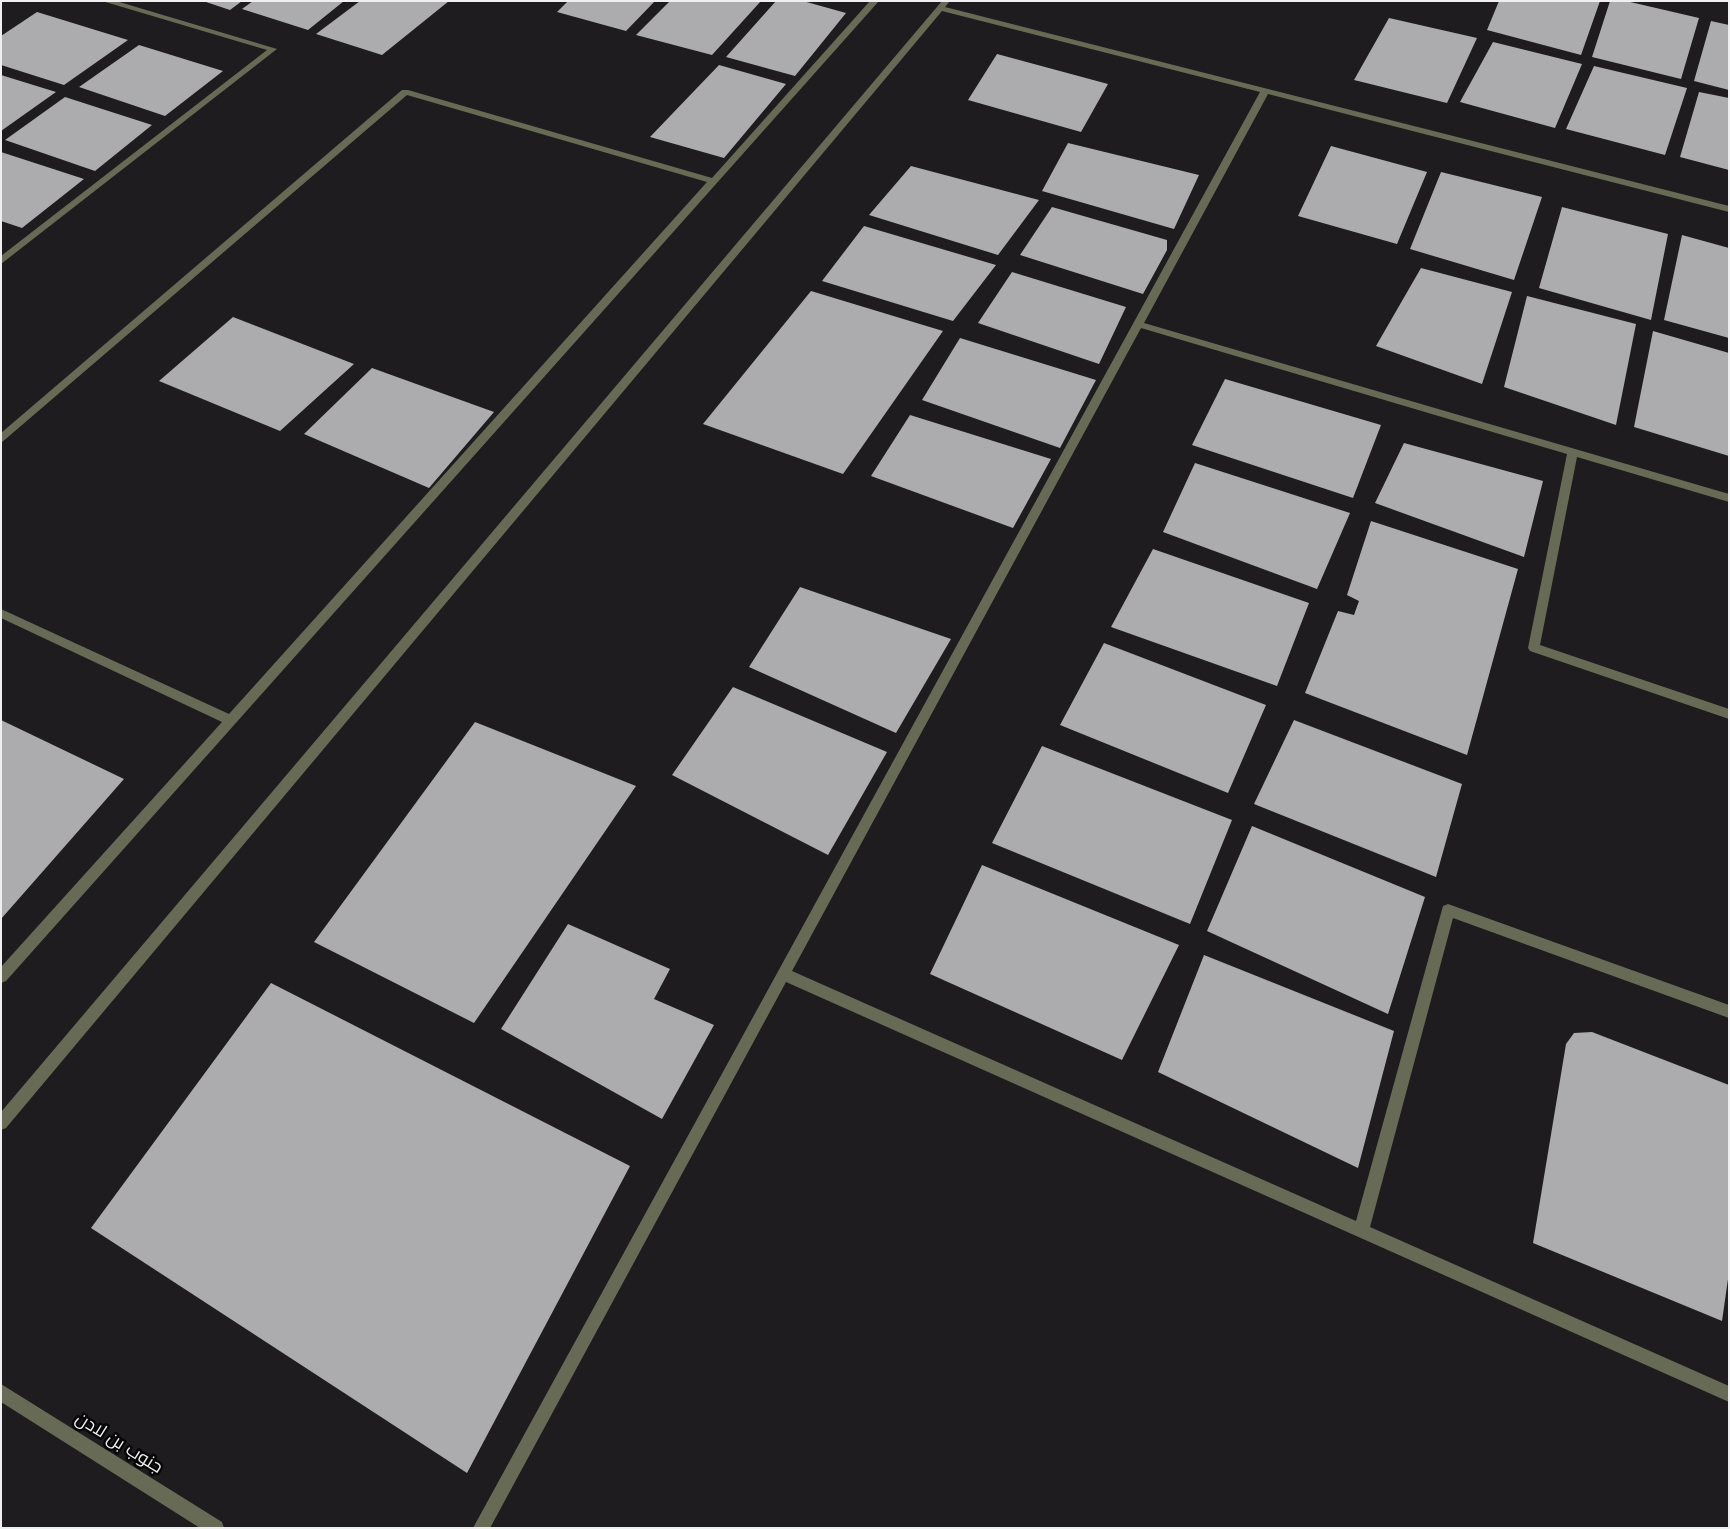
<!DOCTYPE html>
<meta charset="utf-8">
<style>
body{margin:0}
#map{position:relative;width:1730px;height:1529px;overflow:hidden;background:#1e1c1e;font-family:"Noto Serif",serif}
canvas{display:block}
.frame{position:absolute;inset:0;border:2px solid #efeef0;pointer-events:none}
</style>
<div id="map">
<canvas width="1730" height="1529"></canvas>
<div class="frame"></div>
</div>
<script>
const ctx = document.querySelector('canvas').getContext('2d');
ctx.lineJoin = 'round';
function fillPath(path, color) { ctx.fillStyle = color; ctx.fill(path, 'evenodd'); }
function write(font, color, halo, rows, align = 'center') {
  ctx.font = font + ' "Noto Serif",Cairo,serif'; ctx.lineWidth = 5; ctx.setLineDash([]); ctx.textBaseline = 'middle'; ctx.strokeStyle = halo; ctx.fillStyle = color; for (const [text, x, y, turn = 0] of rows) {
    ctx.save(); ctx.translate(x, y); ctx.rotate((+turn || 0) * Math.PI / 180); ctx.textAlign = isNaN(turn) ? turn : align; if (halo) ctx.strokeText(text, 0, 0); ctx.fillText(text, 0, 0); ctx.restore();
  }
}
const building = new Path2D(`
 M203,1H242L230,10Z
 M253,1H344L308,30L242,9Z
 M360,1H449L382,55L316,34Z
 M568,1H655L626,31L557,12Z
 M670,1H761L712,55L636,35Z
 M776,1H803L846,13L795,76L726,57Z
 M1499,1H1600L1581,55L1487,30Z
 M1610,1H1626L1699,18L1681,79L1592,57Z
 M37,12L128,40L64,85L1,65V36Z
 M1389,18L1477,38L1447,103L1354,80Z
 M1711,21L1729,25V90L1694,81Z
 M1493,42L1582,64L1555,128L1460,102Z
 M139,45L223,71L165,116L79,87Z
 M997,54L1108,84L1081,132L968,100Z
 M719,65L786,84L724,158L650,137Z
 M1594,66L1687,88L1665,155L1566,129Z
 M1,75L56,92L1,131Z
 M1699,92L1729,98V170L1680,157Z
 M65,97L152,125L95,171L5,140Z
 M1068,143L1199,175L1174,229L1042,191Z
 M1331,146L1427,172L1397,244L1298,216Z
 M1,152L84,179L22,228L1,221Z
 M911,166L1039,200L998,255L869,215Z
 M1441,172L1542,197L1514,280L1410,249Z
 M1052,207L1167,240V250L1143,294L1020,255Z
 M1562,207L1668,234L1651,320L1539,288Z
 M864,226L996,265L953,321L822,281Z
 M1682,235L1729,248V338L1664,320Z
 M1421,268L1512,292L1482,384L1376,346Z
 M1012,272L1126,307L1099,364L978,323Z
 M811,291L943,331L843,474L703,424Z
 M1527,296L1636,324L1616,425L1504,387Z
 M233,317L354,364L280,431L159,381Z
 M1653,331L1729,353V456L1634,427Z
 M960,338L1096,380L1060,448L922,400Z
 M372,368L494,412L429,488L304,434Z
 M1225,379L1381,425L1353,498L1192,445Z
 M910,415L1051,459L1013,528L871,476Z
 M1404,443L1543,481L1524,557L1375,503Z
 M1195,463L1350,513L1317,589L1163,532Z
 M1371,521L1518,569L1467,755L1305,693L1338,611L1354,615L1359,601L1347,595Z
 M1153,549L1309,603L1277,686L1111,627Z
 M800,587L951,639L896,733L749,667Z
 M1104,643L1266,705L1228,793L1060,725Z
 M733,687L887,752L828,855L672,775Z
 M1,720L124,779L1,919Z
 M1294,720L1462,784L1436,877L1254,804Z
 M475,722L636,786L474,1023L314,942Z
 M1042,746L1232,820L1190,924L992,843Z
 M1252,826L1425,897L1388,1014L1207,931Z
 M982,865L1179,945L1122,1060L930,974Z
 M568,924L670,969L654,999L714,1025L662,1119L501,1029Z
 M1204,955L1394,1031L1358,1168L1158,1072Z
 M271,983L630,1166L467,1473L91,1228Z
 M1592,1032L1729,1085V1272L1722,1321L1533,1243L1566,1044L1574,1033Z`);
const minor = new Path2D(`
 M102,1H116L277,49L1,264V256L267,50Z
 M870,1H879L6,981L1,983V967L222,722L1,618V609L229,714L707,182L407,95L1,443V433L402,90H408L712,178Z
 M942,1H950L945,7L1729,206V212L1268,94L1144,323L1729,494V502L1577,457L1540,645L1729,709V719L1530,651L1528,648L1567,454L1141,328L792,971L1356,1221L1443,906L1448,904L1729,1005V1018L1453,918L1370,1227L1729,1386V1402L786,982L490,1528H473L1260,92L942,11L6,1128L1,1130V1112Z
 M1,1384L222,1522L224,1528H200L1,1402Z`);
const nearStreetnames = [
 ["جنوب بن لادن",119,1443,32]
];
fillPath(building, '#acabae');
fillPath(minor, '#676b56');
write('18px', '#efeef0', '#080708', nearStreetnames);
</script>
